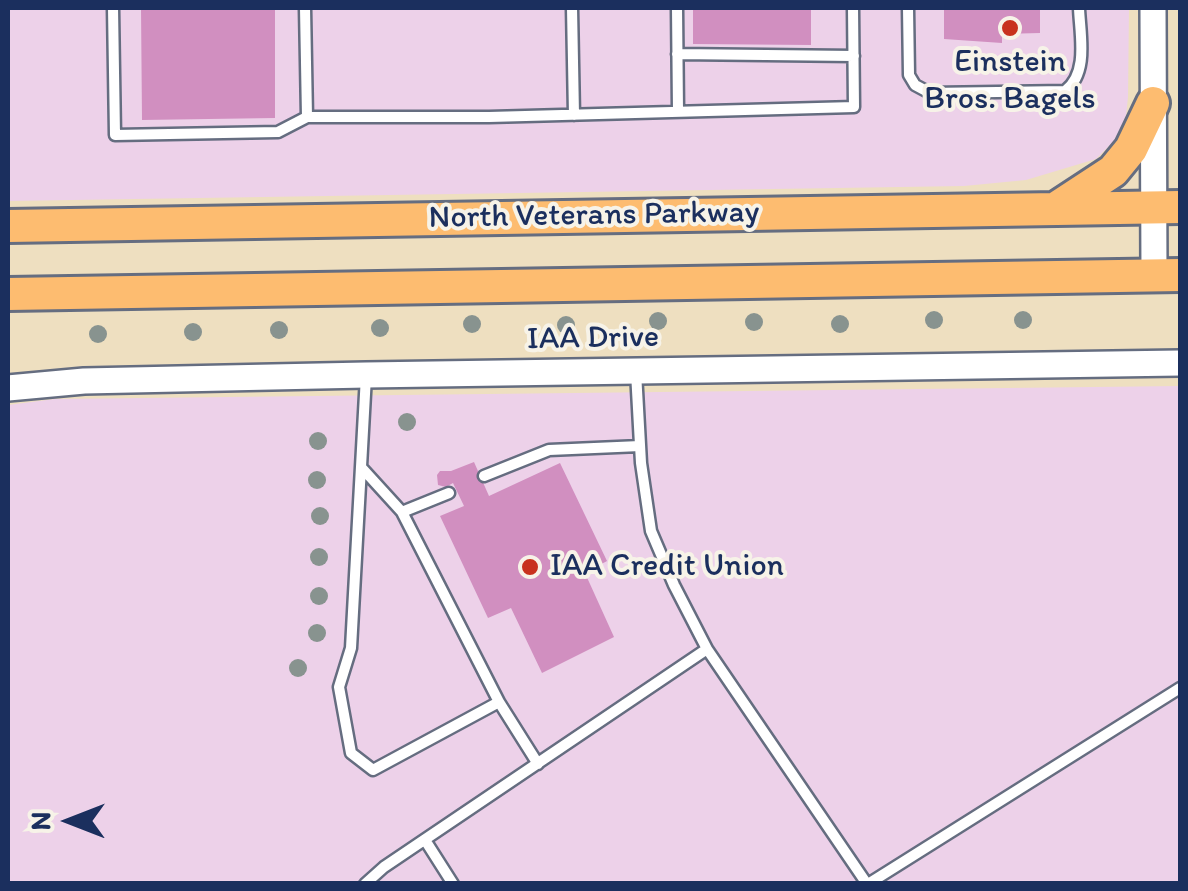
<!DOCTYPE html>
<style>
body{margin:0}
#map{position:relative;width:1188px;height:891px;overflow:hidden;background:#eedfc0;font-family:Itim,sans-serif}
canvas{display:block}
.frame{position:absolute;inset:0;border:10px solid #1b2f5e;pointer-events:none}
.north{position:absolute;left:20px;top:771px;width:100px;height:100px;-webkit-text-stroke:8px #f7f3e8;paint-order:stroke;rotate:270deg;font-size:28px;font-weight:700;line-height:40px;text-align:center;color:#1b2f5e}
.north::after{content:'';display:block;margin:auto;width:35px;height:45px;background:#1b2f5e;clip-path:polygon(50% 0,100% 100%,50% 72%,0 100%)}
</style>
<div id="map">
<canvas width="1188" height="891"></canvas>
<div class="frame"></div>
<div class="north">N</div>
</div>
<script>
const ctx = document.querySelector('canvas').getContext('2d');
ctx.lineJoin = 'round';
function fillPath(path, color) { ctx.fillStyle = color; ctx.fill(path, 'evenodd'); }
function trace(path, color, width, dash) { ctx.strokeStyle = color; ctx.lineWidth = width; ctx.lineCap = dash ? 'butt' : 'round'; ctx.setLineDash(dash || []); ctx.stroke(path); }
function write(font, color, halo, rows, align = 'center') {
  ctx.font = font + ' Itim,sans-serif'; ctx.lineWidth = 8; ctx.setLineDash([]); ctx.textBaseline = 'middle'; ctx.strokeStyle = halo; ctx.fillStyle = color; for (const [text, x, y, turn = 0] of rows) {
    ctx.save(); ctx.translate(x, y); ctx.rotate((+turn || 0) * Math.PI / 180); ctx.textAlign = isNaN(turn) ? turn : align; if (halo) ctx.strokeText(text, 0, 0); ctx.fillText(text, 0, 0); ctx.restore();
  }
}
const built = new Path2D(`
 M8,8H1129L1128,97L1126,116L1118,137L1096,159L1026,180L964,186L8,201Z
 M1180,386V883H8V405L55,399Z`);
const building = new Path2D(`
 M141,8H275V118L142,120Z
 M693,8H811V45L693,44Z
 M944,8H1040V33L1002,34V43L944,39Z
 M474,462L489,496L560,463L607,561L585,573L614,637L542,673L511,608L488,618L440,516L464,506L453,483L446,487L438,485L437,475L440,471H451Z`);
const service = new Path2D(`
 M113,8L115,135L278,132L307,117H489L854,107L853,8
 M305,8L307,117
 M572,8L574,115
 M677,8L678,111
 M908,8L909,75L915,85L930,93L1065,91C1089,73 1080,35 1079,8
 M677,54L854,56
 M636,372L641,463L651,531L674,585L707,649L867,884
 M366,376L351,648L339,687L351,753L373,770L499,702L538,764
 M361,467L402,512L449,493
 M484,476L549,450L640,446
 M402,512L499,702
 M425,840L453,884
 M365,884L384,867L707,649
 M868,884L1180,688`);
const tertiary = new Path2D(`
 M1153,8L1154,275
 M8,388L84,381L366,375L1180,363`);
const trunk = new Path2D(`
 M1055,209L1113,171L1131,149L1153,103
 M8,226L1180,207
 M8,294L1180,275`);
const trees = [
 [934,320],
 [1023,320],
 [658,321],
 [754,322],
 [472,324],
 [840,324],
 [566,325],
 [380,328],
 [279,330],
 [193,332],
 [98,334],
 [407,422],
 [318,441],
 [317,480],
 [320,516],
 [319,557],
 [319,596],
 [317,633],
 [298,668]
];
const markers = [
 [1010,28,10,"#c8321e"],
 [530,567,10,"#c8321e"]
];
const poiNames = [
 ["Einstein",1010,63],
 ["Bros. Bagels",1010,100],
 ["IAA Credit Union",550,567,"left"]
];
const streetNames = [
 ["North Veterans Parkway",594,216,-1],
 ["IAA Drive",593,339,-1]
];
fillPath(built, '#edd1e9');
fillPath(building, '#d18fc0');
trace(service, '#656d80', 15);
trace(tertiary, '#656d80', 30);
trace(trunk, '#656d80', 38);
trace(service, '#fff', 10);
trace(tertiary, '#fff', 25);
trace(trunk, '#fdbc70', 32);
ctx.fillStyle = '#88938f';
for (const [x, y] of trees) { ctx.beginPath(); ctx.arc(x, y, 9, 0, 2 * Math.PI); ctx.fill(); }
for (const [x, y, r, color] of markers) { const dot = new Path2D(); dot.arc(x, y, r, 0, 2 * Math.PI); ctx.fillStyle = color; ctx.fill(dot); trace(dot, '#f7f3e8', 4); }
write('32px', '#1b2f5e', '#f7f3e8', poiNames);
write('32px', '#1b2f5e', '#f7f3e8', streetNames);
</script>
